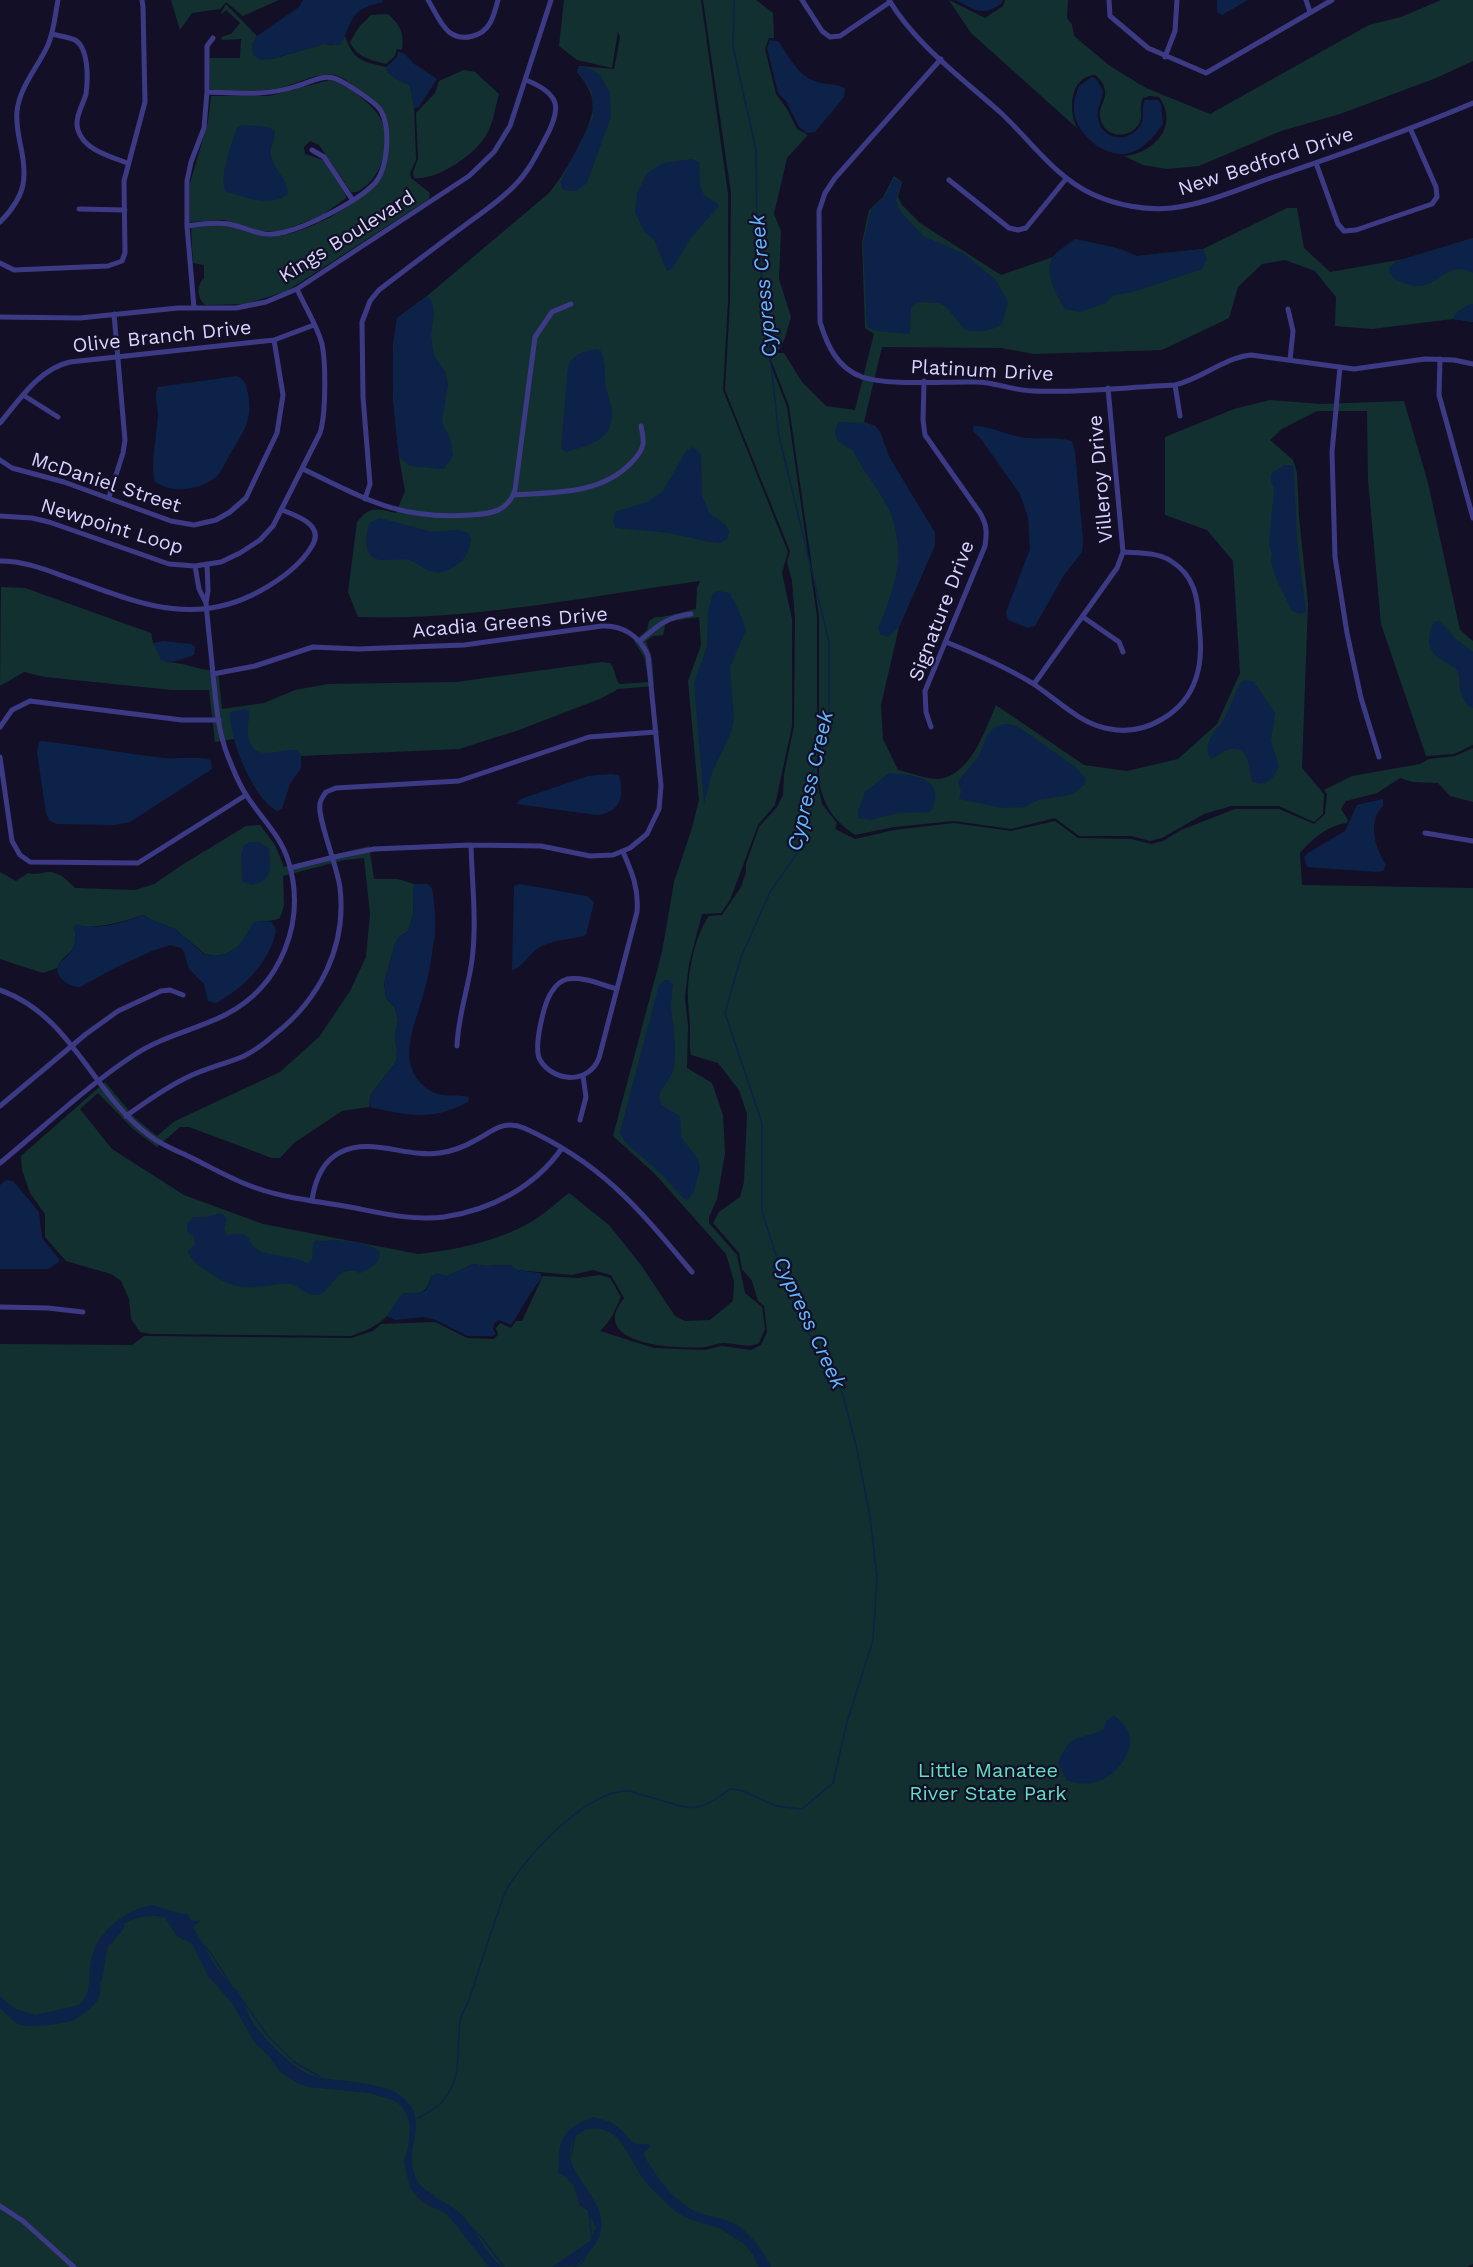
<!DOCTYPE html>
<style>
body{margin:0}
canvas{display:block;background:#130f26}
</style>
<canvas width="1473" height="2267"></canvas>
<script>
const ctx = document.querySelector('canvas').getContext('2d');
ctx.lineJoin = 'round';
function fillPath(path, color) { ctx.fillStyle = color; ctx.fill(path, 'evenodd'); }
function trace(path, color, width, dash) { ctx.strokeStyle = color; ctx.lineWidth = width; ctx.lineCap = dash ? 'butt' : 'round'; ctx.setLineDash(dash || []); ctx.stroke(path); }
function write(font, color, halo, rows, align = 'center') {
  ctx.font = font + ' "Work Sans",sans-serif'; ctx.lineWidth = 4.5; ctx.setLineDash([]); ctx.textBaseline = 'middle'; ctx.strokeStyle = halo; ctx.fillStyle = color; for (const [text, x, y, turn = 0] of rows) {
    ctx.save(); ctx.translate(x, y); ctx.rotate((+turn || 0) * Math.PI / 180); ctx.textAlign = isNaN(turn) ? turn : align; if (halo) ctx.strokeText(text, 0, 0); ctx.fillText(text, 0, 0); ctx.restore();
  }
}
const green = new Path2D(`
 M171,0H279L243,16L226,2L220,9L192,13L180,30Z
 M564,0H701L728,194V301L723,390L788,552L782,573L792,619V726L775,805L758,825L730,900L721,913L702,914L689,964L685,997L688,1025L687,1068L712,1083L723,1115L725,1154L717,1199L709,1217V1223L737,1255L745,1293L762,1307L765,1329L759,1343C747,1349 737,1343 724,1343C717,1343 712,1346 705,1347C686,1349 616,1347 615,1319C614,1311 620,1304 624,1298L611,1275L593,1270L572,1275L517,1270L510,1265L486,1266L473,1264L447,1276H431C427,1292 422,1295 405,1293C397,1301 393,1308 387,1316C377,1327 364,1331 351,1336L152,1334L140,1332L131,1319L129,1299L121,1281L111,1274L66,1261L45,1237V1214L30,1193L22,1170L21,1156L105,1082L135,1118L157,1136L175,1121L280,1072L319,1037L350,991L366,957L370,914L364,858L344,860L283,876L284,905L280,918C271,922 264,920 254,923L239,946L226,954L215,956L205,954L175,929L154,921L143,915C120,923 98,928 74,927C81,955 64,950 57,968L43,973L0,959V872L16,881L28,873C35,875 40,873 48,872C60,872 67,880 75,888L135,890L154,884L182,865L246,826L260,825L275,845L284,867L369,846L374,879H398L414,884L413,915L408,931L399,937L395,944L384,983L386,998L395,1008L398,1020L395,1036L397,1050L396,1062L371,1094L369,1107L342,1111L294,1143L280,1158H272L189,1127H180L157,1147L133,1129L98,1093L80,1109L112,1149L184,1195L263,1224L418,1254C456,1250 498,1241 531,1222C545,1214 557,1202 569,1193L609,1225L641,1265L675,1316L685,1321L710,1320L733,1301L734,1281L726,1254L655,1174L613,1136L662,952L674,882L692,828L699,800L688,681L701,645L699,617L666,622L663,635L653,636L646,641L652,659L654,686L618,689L602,698L519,730L459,749L301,756V768L290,783L282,808L277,811C254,796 243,764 234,739L215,742L209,690H172L45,677L24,672L0,686L1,587L25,588L151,633L153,643L166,662C184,662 200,671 218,671L222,709L264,703L295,690L328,684L456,682L602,662L610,663C616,669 614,679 620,684L649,682L644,657L634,641L647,630L649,621L656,617C665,618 685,611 696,609L697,588L700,581C589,596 471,621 358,617L348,592L357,522C370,505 377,509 396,513L405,491L399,457L393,399V345L397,318L427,296L549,193C563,177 593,126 593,106C593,93 585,82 577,72L579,66L614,69L620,38L618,31L612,68L577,60L559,46Z
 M703,0H756L773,13L774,38H769L765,49L776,94L787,109L797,129L808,135L787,158L774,214L781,231L779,279L791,317L785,338L779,350L775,351L769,360L787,407L817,616V782L822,804L837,823L835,829L855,839L894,830L954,823L1011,831L1055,821L1078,838L1131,839L1151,844L1163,841L1181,830L1235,809H1279L1314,824L1325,814L1327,794L1324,790L1352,776L1420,764L1429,759L1455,756L1473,748V802L1450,796L1438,783L1413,782L1400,778L1377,793L1346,801L1341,809L1348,820L1347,823C1328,825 1311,840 1300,853L1302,885L1473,888V2264L1467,2267H763L751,2249L759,2267H0V1344L132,1345L144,1336L351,1338L373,1331L381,1324L435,1322L467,1338L494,1339L498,1335L496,1328L500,1323L511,1328L516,1321H522L543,1276L578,1278L600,1275L610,1278L621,1297C615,1310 611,1321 600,1331L654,1348L705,1350L722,1346L751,1350L761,1345L767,1332L764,1306L758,1301L752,1281L742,1269L739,1253L713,1223L719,1212L740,1197L744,1182L747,1114L739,1090L718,1063L691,1055C689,1046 690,1037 690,1027C690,1017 688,1008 688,998C687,975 695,935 709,916L722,915L741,887L746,872V864L759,827L777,807L783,795L784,775L794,726L795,619L792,581L787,562L790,551L725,390L730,301L731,193Z
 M949,0L985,18L1003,6L1005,0H1068L1067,18L1072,25L1074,36L1110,66L1146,88L1210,114L1369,25L1401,17L1441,0H1473V61L1436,78L1340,114L1281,131L1199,166L1167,169L1143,165L1124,156C1153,154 1180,126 1159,97L1150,96L1143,98C1138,107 1144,116 1139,124C1128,141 1103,137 1100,117C1098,107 1107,100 1105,90C1104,84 1100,79 1095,75C1070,76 1067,112 1078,129L971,33Z
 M226,4L257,36L252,45L272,59L324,44L332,45L343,39L345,36C354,61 361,61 386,67C390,77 400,81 410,85L414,106L416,160L410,173L411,178L430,193L429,199L287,291L246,304L205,305C197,298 196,285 204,278V265L193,263L191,227C202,227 216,224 227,226C247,231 263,240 285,235C315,228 354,206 376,184C384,175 387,163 388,151C391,120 384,108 359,90C353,86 347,80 340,77C323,69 300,83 283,87C268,91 224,93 210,89L209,58H240L241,39L222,40L221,37L231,34L240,23L226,10L222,14L221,13Z
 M388,14C401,26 404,33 402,50L397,49L395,56L386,64C371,60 356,57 350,42L359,27L371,15Z
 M464,70L475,72L499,94C495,107 494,121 487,134C476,154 437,181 414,178L413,172L418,159L416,113L435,93L439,81Z
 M330,80C346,84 378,107 383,124C389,147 382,175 363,188C358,192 356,193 351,192L319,145L310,141L304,147L305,154L323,160L346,195V198L321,216L282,231H260L224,220L190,222V183L208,122L211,96H269Z
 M894,176L902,182L898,197L902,205L920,223L1001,275L1053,257L1075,239L1120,249L1137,256L1203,249L1287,208H1297L1304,248L1330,272L1404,259L1473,238V322L1453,319L1372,329L1335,326L1336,297L1315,271L1285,260L1262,264L1238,287L1229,318L1162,350L1034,354L1001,348L882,347L864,422L875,426L880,432L889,457L935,533V545L899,627L881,705L883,739L898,770C908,772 929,780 939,779C971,775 985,730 996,705L1084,765L1127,771L1178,759L1217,724L1240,673L1233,561L1207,530L1165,515V437L1234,409L1270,400L1321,404L1404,401L1428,483L1460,630L1473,641V745L1454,754L1426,756L1381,624L1368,479L1367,411H1317L1282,429L1270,440L1293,460L1297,473L1299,517L1308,604L1302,768L1324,794L1323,814L1314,822L1279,806H1231L1204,814L1162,838L1150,841L1132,836H1079L1055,818L1011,829L954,821L894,827L855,835C833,819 825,808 819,782V616L789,406L771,360L776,353H784L802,382L826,406L855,410L874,334L865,328L862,243L869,210L883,197Z`);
const water = new Path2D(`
 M303,0H382L383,2C347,11 356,17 340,45L324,44L272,59L260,60L253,55L252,45L257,36L299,7Z
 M956,0H1003L1001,4C981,17 976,10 956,0Z
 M1217,0H1248L1222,15L1217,12Z
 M770,40L778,41C787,53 797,74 812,80C822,85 834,83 845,88L844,97L815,132L807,133L799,127L786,101L778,93L767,48Z
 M398,51L406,55L413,63L437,79L419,107L414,108L410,85L396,79L388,73L386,67L397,57Z
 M579,67H587L600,75L610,93L611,117L587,183L576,191L563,190L560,182L593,117L592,92L578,72Z
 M1092,77L1097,80L1103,91C1102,101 1096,109 1098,119C1102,140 1128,144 1140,126C1146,117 1140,109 1145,100H1158L1161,104L1163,124C1155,135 1143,150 1129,153C1105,159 1078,135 1074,113C1073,104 1076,94 1079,86Z
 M243,125L268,127L275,131C275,141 268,149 272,159C276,172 288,180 288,194C269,208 247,197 226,192C218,180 231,146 235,133L237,127Z
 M692,159L699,162C701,173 697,190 707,197C712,202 715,199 719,206L690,239L673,268L667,271L654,240L645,232L635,213L637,193L647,173L663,163Z
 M894,178L901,182L896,201L900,211L923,236L963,253L996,280L1008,302L1002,324C990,332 980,332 965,330L947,308L939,303L918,302L911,308L910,334L877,331L867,327L863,244L871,209L885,196Z
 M1473,238V273C1469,271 1464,269 1459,269C1440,270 1431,294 1404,283C1398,281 1393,279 1389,272L1390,267L1395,262Z
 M1075,239L1120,249L1137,256L1203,249L1207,259L1202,269L1133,292L1114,295L1106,303L1080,312L1065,309C1057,297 1044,273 1052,258C1056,251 1069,244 1075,239Z
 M427,296L432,301L434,314L431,335L434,355L446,373L448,385L442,422L451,441L453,455L444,469L410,466L399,457C394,411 389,365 397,318Z
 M1470,304H1473V322L1453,319L1457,312Z
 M595,349L600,350C606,360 604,375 606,387C607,394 611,402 612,410C615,440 589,445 566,452L561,449L568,366C573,354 583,352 595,349Z
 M237,376C245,380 247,386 248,394C253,421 243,432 230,454C226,461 222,472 216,477C199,490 174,494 155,482C150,465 157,435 158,415C158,405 153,396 158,387Z
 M839,422L864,423L875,426L880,432L889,457L935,533V545L899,627L888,637L880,634L878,628C885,615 898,575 898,561C899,544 895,520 887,506C877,486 862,471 853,450C840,444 829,437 839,422Z
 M974,426C990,426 1004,434 1020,437C1037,440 1055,436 1072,441L1075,452L1083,540L1082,552L1064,575L1035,626L1028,628L1008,620L1006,612L1030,549L1028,517L1020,494L981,439L973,431Z
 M693,447L701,454L702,496L710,514L725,524L729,531L728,538L720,543L709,542L669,533L616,528L613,521L615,512L647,502L663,491L686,451Z
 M1284,465H1292L1294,469L1297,538L1306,612L1300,614L1292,611C1286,596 1267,568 1272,554L1269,545L1274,488L1271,482V474Z
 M380,518L432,532L457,530L467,532L471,539C470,543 470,549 468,552C463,563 446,575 434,572C425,571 418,563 409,560C401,558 390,561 381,560C362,558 366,536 369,523Z
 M718,591L730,593L740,613L746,630L730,667L734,717L732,730L712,773L704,804L694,682L707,646L708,611L713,593Z
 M1440,621L1455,638L1473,652V708L1468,706C1465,701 1461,695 1460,689C1459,682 1460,676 1457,670C1454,666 1449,664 1445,662C1428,653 1425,639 1434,622Z
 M163,641L191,644L195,647L194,655C182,658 174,665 161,660L153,643Z
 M1246,680L1254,682L1275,713L1271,741L1279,766C1274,779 1265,788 1252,781C1249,766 1248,743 1227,750C1220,752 1217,758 1210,759C1202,740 1217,732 1225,717C1231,706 1235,693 1241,682Z
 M245,709L249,711C250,719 246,727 248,735C254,766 280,747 297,750L301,756V768L290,783L282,808L277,811C252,794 230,743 230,713L234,711Z
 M1006,724L1017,726L1074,766L1086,778L1085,784L1073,794L1038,800L1025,807L1002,808L959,799L961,791L958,782C964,773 976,761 979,755C986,740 987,726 1006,724Z
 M42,741C83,746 123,753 164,758C179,759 197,756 211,760L212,769L130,822L115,825L56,824L49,820L46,813L37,752L39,742Z
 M889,773C903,775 933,774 935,793C936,801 935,806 930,812L898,813L870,820L859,818L858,811L865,792Z
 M611,774L619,775C625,796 620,813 597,815L516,804L521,799L588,776Z
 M1383,799V806C1367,821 1375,848 1386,865L1383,871L1377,872L1307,867L1304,857L1308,853L1345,831L1357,805Z
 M251,842H258L269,848C271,867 274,880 252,885L242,881L241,855L244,845Z
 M414,884H427L432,888C435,906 437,929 433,947C431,962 428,978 424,992C416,1023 395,1062 425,1087C440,1100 454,1093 469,1097L468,1102C431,1122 408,1115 369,1107L371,1094L396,1062L397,1050L395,1036L398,1020L395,1008L386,998L384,983L395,944L399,937L408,931L413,915Z
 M520,884L587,896L594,902L586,935C571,940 553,939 538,948C528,954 525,966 512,970L514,886Z
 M143,915L154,921L175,929L204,954L215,956L226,954L239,946L254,922L263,921L272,922L276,930C271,961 243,989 216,1003L208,1001L204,984L189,969L184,952L181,948L170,945L152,951L115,968L80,987C70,987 53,977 58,965C59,963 63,960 65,958C75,950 77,940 74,927L76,924C98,931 122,923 143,915Z
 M664,980H669L673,984C672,992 671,1000 671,1008C673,1027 678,1052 673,1071C669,1084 655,1089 661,1105L680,1116L681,1137L698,1159L700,1168L694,1192L688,1200L683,1198L661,1174L624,1141L620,1132L659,985Z
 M6,1180L13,1181L39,1212L42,1238L59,1259V1262L48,1269H0V1185Z
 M221,1213L227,1218L224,1230L228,1235C256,1230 244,1245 262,1252C278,1257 292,1255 307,1263L312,1260L313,1244L316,1240C324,1242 329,1240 336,1240C349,1241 371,1243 380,1252C379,1265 371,1268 360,1273C335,1262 333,1295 315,1295C305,1295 299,1286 290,1284C282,1283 274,1285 267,1286C239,1289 229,1287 207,1271C199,1266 190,1260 188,1251L195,1244L194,1237L187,1232V1223L194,1217H207Z
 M473,1264L486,1266L510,1265L517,1270L540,1273L542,1278C529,1293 522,1309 511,1325L499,1320L494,1324L493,1329L496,1334L493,1336H468L436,1320L423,1317L395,1320L387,1316L401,1295C416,1288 426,1302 431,1276L437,1273L447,1276Z
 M1114,1715C1119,1720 1126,1726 1129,1733C1135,1752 1116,1775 1099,1781C1087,1785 1077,1784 1066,1780L1058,1763C1071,1731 1077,1742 1104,1729L1106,1721Z
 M152,1905L182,1914H188L191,1920L200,1921L193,1927C203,1943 215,1968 227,1981C229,1985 234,1987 237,1990C245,2001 247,2016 256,2027C266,2041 297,2072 314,2076C340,2083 386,2080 405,2099C429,2124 405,2146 414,2173C421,2196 444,2198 460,2213C476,2229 484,2252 502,2267H489L447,2214L422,2202L410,2188L404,2161L408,2148L410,2127L408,2117L402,2107L393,2100L369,2093L309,2087L299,2084L279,2071L269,2056L255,2043L232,2003L208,1976L192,1944L177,1936L165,1918C135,1909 101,1932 99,1965C98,1977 104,1990 97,2001C93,2008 79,2018 72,2021C62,2024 30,2028 21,2025C13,2023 6,2013 0,2008V1996L14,2008L35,2015L79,2005C92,1993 88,1982 90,1967C93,1934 122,1911 152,1905Z
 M593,2117C601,2119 610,2121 616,2126C630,2135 629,2147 648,2144L651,2146L645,2152L644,2156C657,2176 668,2195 689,2208C702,2216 714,2216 728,2221C747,2227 763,2250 771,2267H759C756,2261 753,2251 748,2246C733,2227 702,2226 681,2215C671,2209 662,2198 653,2190C628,2169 625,2114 578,2132C544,2174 630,2202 592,2249C579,2266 573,2267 552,2267L590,2241L596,2227L587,2210L580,2206L574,2186L567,2178L558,2172C560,2166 558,2160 559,2153C562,2130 574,2125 593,2117Z`);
const stream = new Path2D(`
 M201,1942L210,1952L231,1985
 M241,1998L267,2035L294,2062L319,2076
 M418,2118C425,2114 435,2109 441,2103C464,2078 456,2051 460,2021C461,2013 467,2007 469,2000C479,1971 487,1942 498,1913C501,1904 504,1892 510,1884C531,1852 588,1789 629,1791C634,1792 641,1795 646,1796C688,1807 692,1818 730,1789L740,1790L776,1806L802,1809L833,1783L847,1722L873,1640L877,1577L870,1517L856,1445L842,1392L804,1325L785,1283L762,1212V1123L725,1013L741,957L770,892L798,852L807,793L829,718V642L779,436L757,237L756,150L733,47L734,0
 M571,2155L575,2136L585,2129
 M423,2189L434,2196
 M589,2212L592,2240
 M466,2222L482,2238L504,2267
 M724,2230L746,2244L752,2253
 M573,2267L582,2263L585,2258`);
const river = new Path2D(`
 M98,1978L103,1946L120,1926`);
const street = new Path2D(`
 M428,0C434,10 440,24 449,32C462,42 482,37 490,23C494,16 496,7 498,0
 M802,0L822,31L830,37L840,36L890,2
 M889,0C916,45 962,78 1001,113C1031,141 1054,176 1092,194C1116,205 1146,211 1172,208C1205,204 1237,190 1268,179C1337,156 1406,131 1473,103
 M1109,0L1110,16L1148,48L1206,73L1332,0
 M1306,0L1310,12
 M52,34C59,36 69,37 75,40C89,48 88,80 86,94C83,105 74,118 78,130C84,150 110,156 127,163
 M1165,57L1175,31L1177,0
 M941,59L835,178L825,193L819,211L820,322C827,345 837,368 862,377C887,386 947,381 976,382C995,382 1014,391 1034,391C1081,393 1128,387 1175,385C1202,379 1223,358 1251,355L1354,369L1425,359L1454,360L1473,364
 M312,150L324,157L352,199
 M1316,163L1338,224L1344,231L1356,230L1432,204L1437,197L1436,187L1410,128
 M949,180L1009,228L1018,230L1026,228L1066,179
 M79,209L125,210
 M0,222C26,196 28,178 20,143C18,133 16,122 17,111C20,86 38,67 48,45C54,31 55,15 58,0
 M187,226C201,224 214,222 228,224C250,228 261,239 285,232C309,226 356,202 373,185C388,171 391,129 381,111C377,103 342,80 333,78C322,75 308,83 297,86C268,96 238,93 207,92
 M0,263L14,270L108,266L122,261L125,253L124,181L145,102L143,7L142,0
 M194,308L187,226V181L191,162L204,128L207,92V46L213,38
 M1288,309L1293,331L1290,360
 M0,317L80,318L178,308H236L266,302L297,289L469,176L494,152L510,126L551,0
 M1440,359L1439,395L1473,518
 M1340,367L1332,452L1335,557L1347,633L1361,698L1379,757
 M924,381L923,420L925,435L980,513C987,525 987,532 985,546L925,691L926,712L931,727
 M1175,385L1180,416
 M23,395L58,417
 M0,423C20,399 39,369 70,362L274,340L314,325
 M0,460L12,468L64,482L171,521L194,525L216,520L230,512L246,498L277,433L283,395L274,340
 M303,469C366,499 398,520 470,515C490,514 508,512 515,490L535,337L552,312L571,304
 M513,495C554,492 600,495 631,463C636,458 642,451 643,444C644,438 642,431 641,426
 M109,497L123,453L125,440L114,314
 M365,499L370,484L363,397L362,322L370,301L379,290C409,267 438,245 468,223C484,211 501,200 515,185C528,172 536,156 545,139C562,108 561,94 526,80
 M0,516L32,518L49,522L169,564L195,566L221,562L240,553L260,540L273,526L320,433C326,415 326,363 322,344C317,325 305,307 297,289
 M0,561C24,561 44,569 66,577C134,601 191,629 260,591C280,580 300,566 312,546C325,525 297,516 282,510
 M195,566L199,589L206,603
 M1083,617L1119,642L1123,652
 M640,641C658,625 667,617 691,614
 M946,642C976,654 1004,666 1032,683C1057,699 1079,724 1110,729C1145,736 1185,713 1196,678C1202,660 1201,642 1199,624C1198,598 1195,576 1171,561C1157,552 1139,553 1123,552
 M213,674L255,666L313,647L358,649L464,645L602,626C623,625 639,636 648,655L661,786L659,809L647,834L630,848L613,855L590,856L541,846L471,845L374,849L334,857L290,868
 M1034,684L1117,568L1123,552L1108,388
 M0,727L12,710L30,701L182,720H219
 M0,757L12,841L20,855L30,862L138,863L246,795
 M1425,833L1473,841
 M617,989C602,985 583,976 567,979C561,981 556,985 553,990C544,1001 533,1048 540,1060C554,1083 589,1084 599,1058L637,912C639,889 632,872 623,852
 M0,990C72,1015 92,1094 150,1136C163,1146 180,1152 194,1159C212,1168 230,1178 248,1185C280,1198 316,1201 350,1207C381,1213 412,1221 444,1217C491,1210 535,1187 562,1148
 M457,1046C458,1016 468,990 472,960C477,923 472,883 471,845
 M0,1106L86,1034L118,1011L161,991L170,990L183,995
 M126,1116C146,1102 166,1087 188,1077C206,1068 226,1064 244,1056C254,1051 265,1043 274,1035C319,1000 347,947 340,888C338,868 317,818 320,804C320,800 324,795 326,792L336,788L459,781L589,737L656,732
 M580,1120L586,1097L583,1076
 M0,1163C44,1127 87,1086 134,1055C163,1036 195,1030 225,1015C282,986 307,920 288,860C280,835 261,818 247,796C239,785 234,771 229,759C218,733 216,703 213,675C211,651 208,627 206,603L208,591L207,564
 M312,1200C315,1180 322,1161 341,1152C371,1137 407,1158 440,1153C452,1151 464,1147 474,1141C492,1132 503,1119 524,1128C602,1163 639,1209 692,1272
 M0,1307L48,1308L83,1312
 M0,2206L23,2221L74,2267`);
const streetNames = [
 ["New Bedford Drive",1266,162,-18],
 ["Kings Boulevard",347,237,-32],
 ["Olive Branch Drive",162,337,-6],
 ["Platinum Drive",982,371,3],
 ["Villeroy Drive",1101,479,-95],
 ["McDaniel Street",106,483,18],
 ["Newpoint Loop",112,527,17],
 ["Signature Drive",942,611,-69],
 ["Acadia Greens Drive",510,623,-5]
];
const parkNames = [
 ["Little Manatee",988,1771],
 ["River State Park",988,1794]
];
const waterNames = [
 ["Cypress Creek",764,286,-95],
 ["Cypress Creek",811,781,-77],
 ["Cypress Creek",809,1323,65]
];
fillPath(green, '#12302f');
fillPath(water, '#0c2248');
trace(stream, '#0c2248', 1.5);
trace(river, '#0c2248', 9);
trace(street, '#3d3a85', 5);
write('20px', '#d9d4ff', '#130f26', streetNames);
write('20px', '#5fe0c0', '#130f26', parkNames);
write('italic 21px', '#62b6ff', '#130f26', waterNames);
</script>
